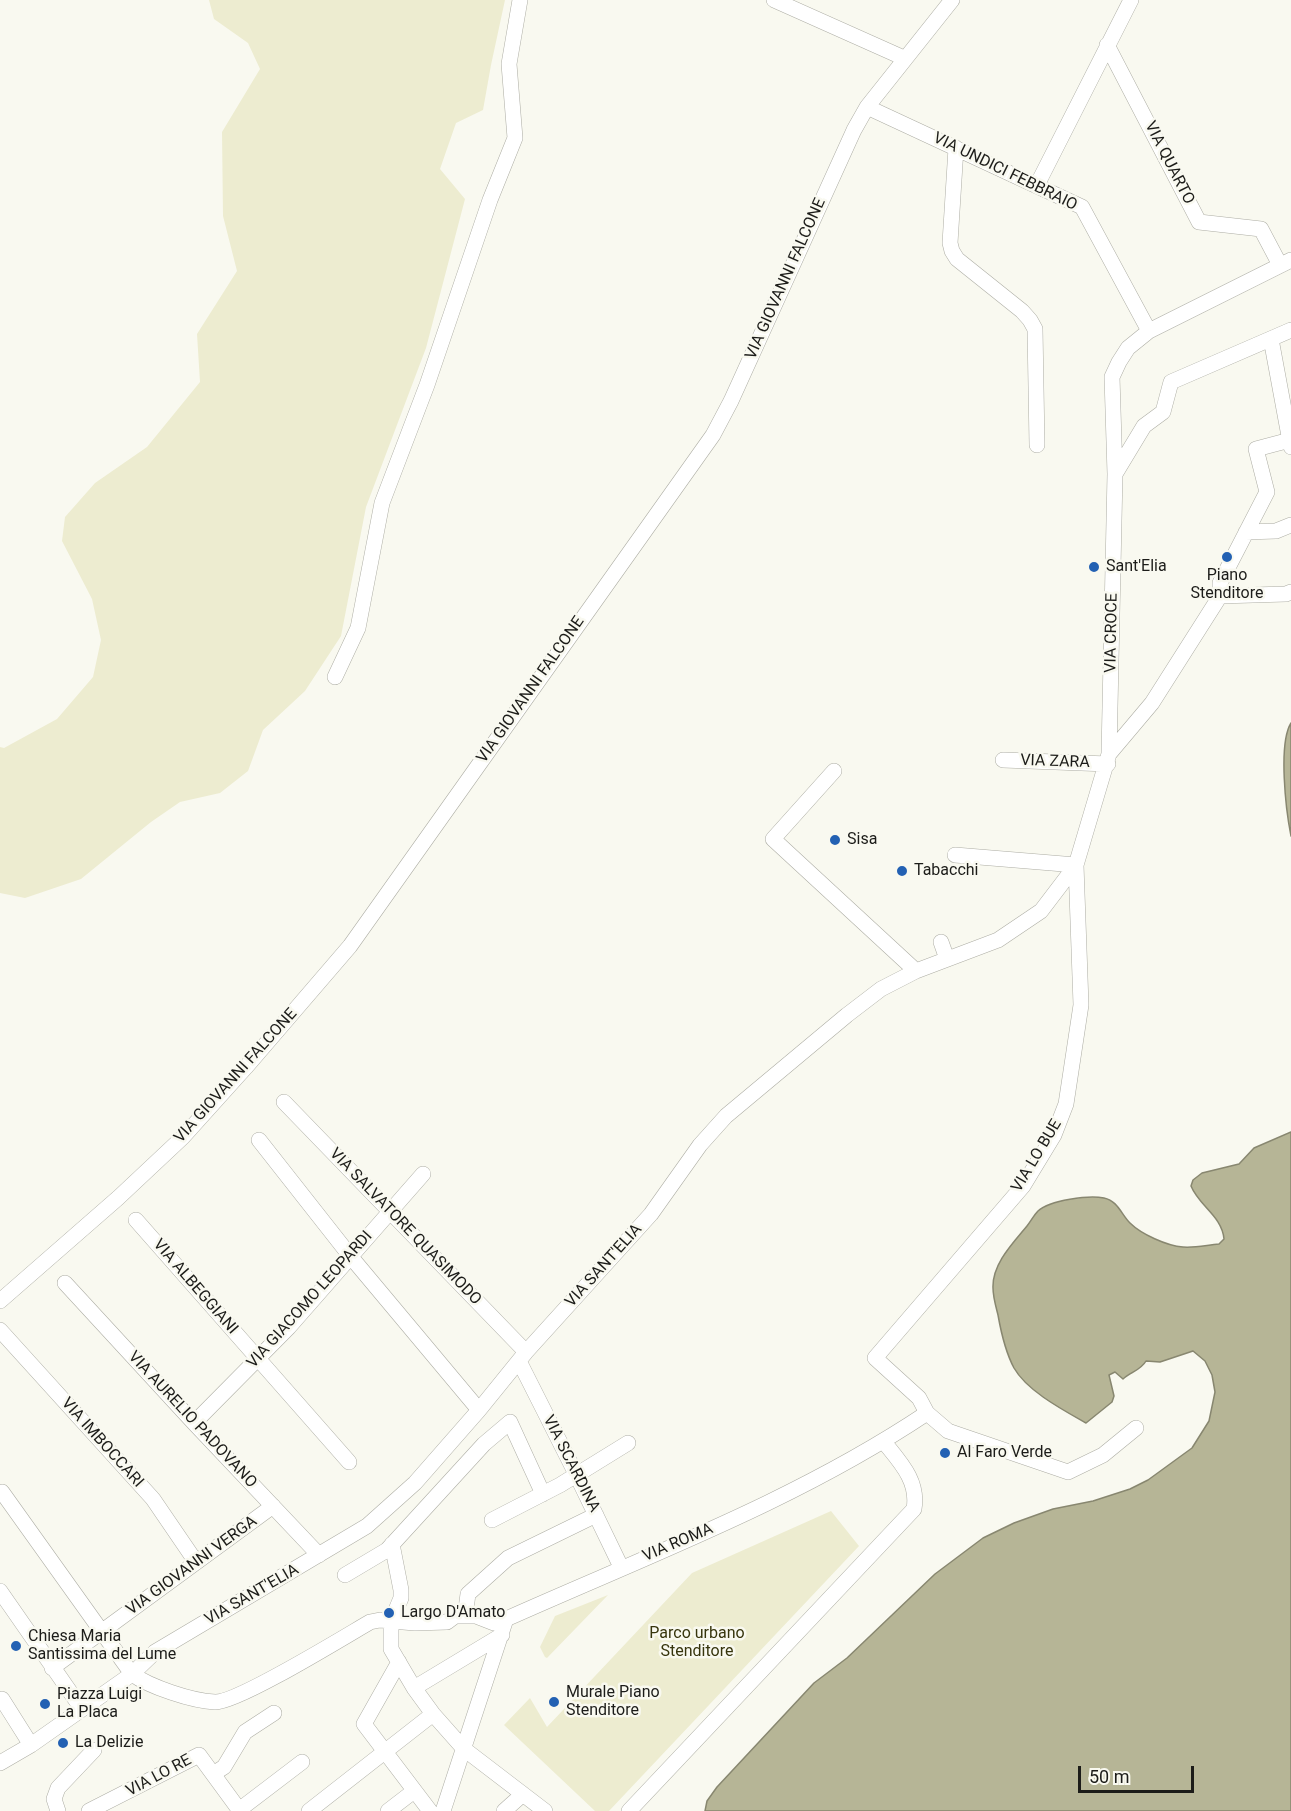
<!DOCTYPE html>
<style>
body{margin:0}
#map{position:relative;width:1291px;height:1811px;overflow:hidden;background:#f9f9f0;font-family:Roboto,sans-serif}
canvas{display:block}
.scale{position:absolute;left:1078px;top:1766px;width:116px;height:27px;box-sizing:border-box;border:3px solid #1c1c19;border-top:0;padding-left:8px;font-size:18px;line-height:21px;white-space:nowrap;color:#1c1c19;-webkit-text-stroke:4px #f9f9f0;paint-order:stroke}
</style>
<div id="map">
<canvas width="1291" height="1811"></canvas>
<div class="scale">50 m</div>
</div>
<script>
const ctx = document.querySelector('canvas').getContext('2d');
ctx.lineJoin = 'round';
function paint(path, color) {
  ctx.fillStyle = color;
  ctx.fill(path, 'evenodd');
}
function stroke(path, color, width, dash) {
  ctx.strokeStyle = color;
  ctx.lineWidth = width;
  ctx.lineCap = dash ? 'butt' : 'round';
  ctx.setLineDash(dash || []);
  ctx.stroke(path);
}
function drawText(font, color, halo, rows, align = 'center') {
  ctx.font = font + ' Roboto,sans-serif';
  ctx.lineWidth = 5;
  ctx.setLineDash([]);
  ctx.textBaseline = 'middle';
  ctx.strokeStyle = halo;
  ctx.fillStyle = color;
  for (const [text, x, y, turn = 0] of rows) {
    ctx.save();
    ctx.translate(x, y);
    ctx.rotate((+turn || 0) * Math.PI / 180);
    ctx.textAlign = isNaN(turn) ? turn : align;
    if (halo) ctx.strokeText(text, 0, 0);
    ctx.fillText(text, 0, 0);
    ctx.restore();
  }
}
const green = new Path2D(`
 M 209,0 L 505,0 L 491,65 L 483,110 L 456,123 L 440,169 L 465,199 L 426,348 L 366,507 L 341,636 L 305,691 L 263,730 L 248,771 L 220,793 L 180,802 L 151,822 L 81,879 L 25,898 L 0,893 L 0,747 L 4,748 L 57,719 L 93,677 L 101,640 L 92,599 L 62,541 L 65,517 L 95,483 L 147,447 L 200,382 L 197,334 L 237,271 L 223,216 L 222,132 L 260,69 L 248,43 L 214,19 Z
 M 831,1511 L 859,1546 L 609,1811 L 595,1811 L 504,1725 L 530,1698 L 547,1727 L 692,1573 Z
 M 608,1595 L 547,1658 L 545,1657 L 540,1647 L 555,1616 Z`);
const water = new Path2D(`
 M 1291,723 L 1291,836 C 1286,811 1278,744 1291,723 Z
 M 1291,1132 L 1291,1811 L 705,1811 L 707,1801 L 717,1787 L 814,1683 L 847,1658 L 935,1574 L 983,1538 L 1014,1523 L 1053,1509 L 1093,1501 L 1130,1489 L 1148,1480 L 1192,1448 L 1209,1421 L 1215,1392 L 1212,1375 L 1205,1361 L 1193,1351 L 1160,1362 L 1146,1361 C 1141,1370 1131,1372 1123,1379 L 1115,1372 L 1109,1375 L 1114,1396 L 1112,1402 L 1086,1423 C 1063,1410 1027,1391 1014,1368 C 1006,1353 1001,1332 998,1315 C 996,1307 993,1297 993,1288 C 992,1264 1013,1243 1027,1226 C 1031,1221 1034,1215 1038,1211 C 1050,1200 1089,1195 1104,1198 C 1118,1201 1121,1214 1130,1223 C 1141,1234 1167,1246 1183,1247 C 1195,1248 1207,1245 1219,1244 L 1224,1239 C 1222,1216 1199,1206 1191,1186 L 1193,1180 L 1202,1173 L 1239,1164 L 1254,1148 Z`);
const minor = new Path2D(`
 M 774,0 L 904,58
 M 1107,45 L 1199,222 L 1261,229 L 1280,265
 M 867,107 L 1082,207 L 1149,331
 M 956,148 L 950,243 L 952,251 L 957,259 L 1022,311 L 1030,320 L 1035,329 L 1037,445
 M 1037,185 L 1131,0
 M 1271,339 L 1291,447
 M 1115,474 L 1144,426 L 1163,412 L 1171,382 L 1291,330
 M 1246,532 L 1276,531 L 1291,525
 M 1220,596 L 1220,583 L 1267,492 L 1256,449 L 1290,440
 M 335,677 L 358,628 L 382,503 L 427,385 L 490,200 L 515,138 L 509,64 L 520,0
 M 1109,754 L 1152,703 L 1220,596 L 1286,594 L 1291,592
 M 1003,760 L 1108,764
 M 834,771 L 773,839 L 916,971
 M 955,855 L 1076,865
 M 941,942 L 947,959
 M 284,1102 L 526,1352
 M 259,1140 L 351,1257 L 479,1410
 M 136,1220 L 349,1462
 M 65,1283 L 194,1423 L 319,1555
 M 0,1301 L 118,1198 L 183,1137 L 246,1067 L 350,946 L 713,435 L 731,401 L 854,130 L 867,107 L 952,0
 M 0,1330 L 153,1499 L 196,1562
 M 519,1361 L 576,1474 L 621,1567
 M 194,1423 L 289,1327 L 423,1174
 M 1136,1428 L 1103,1455 L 1068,1472 L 948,1431 L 927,1413 L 919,1398 L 875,1358 L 1023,1186 L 1054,1135 L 1066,1104 L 1081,1005 L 1076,865 L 1109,754 L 1115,474 L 1112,377 L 1119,362 L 1128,348 L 1149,331 L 1291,260
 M 2,1492 L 132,1674 C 150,1687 192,1701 215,1702 C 237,1703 344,1637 370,1622 L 380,1620 L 415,1623 L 447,1622 L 455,1616 L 476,1616 L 494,1623 L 506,1619 C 649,1555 797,1500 927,1413
 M 492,1520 L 560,1485 L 628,1443
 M 392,1544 L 401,1590 L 401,1598 L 391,1622 L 391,1649 L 414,1688 L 433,1714 L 464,1749 L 545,1811
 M 345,1575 L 387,1550 L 484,1444 L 510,1422 L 543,1494
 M 0,1591 L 82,1709
 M 455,1616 L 466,1609 L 468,1594 L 508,1558 L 596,1515
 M 399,1662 L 364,1724 L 430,1811
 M 52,1668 L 273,1506
 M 414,1688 L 502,1635
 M 2,1699 L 31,1745
 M 0,1763 L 31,1745 L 132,1674 L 155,1652 L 367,1526 L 415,1483 L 479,1410 L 526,1352 L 651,1214 L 700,1145 L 726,1116 L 847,1015 L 881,989 L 916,971 L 998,940 L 1041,911 L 1076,865
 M 213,1774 L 224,1767 L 245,1732 L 274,1713
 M 239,1810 L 302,1762
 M 58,1811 L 54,1799 L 58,1788 L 94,1750
 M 89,1811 L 199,1755 L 240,1811
 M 309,1811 L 433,1714
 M 388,1811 L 414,1791
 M 443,1811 L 506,1619
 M 504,1811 L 523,1794
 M 629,1811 L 914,1509 C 919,1481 900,1462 884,1442`);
const markers = [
 [1227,557,6,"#2361b3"],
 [1094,567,6,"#2361b3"],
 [835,840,6,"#2361b3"],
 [902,871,6,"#2361b3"],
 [945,1453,6,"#2361b3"],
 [389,1613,6,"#2361b3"],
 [16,1646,6,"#2361b3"],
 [554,1702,6,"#2361b3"],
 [45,1704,6,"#2361b3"],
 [63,1743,6,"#2361b3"]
];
const streetNames = [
 ["VIA QUARTO",1169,163,63],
 ["VIA UNDICI FEBBRAIO",1005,172,26],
 ["VIA GIOVANNI FALCONE",786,279,-66],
 ["VIA CROCE",1112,633,-89],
 ["VIA GIOVANNI FALCONE",531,690,-55],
 ["VIA ZARA",1055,762,2],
 ["VIA GIOVANNI FALCONE",236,1076,-48],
 ["VIA LO BUE",1037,1156,-59],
 ["VIA SALVATORE QUASIMODO",405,1227,46],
 ["VIA SANT'ELIA",604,1266,-48],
 ["VIA ALBEGGIANI",195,1287,49],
 ["VIA GIACOMO LEOPARDI",310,1300,-48],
 ["VIA AURELIO PADOVANO",192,1420,47],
 ["VIA IMBOCCARI",102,1443,48],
 ["VIA SCARDINA",571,1464,63],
 ["VIA ROMA",678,1543,-23],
 ["VIA GIOVANNI VERGA",192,1566,-36],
 ["VIA SANT'ELIA",252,1595,-30],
 ["VIA LO RE",159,1776,-28]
];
const poiNames = [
 ["Sant'Elia",1106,567],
 ["Piano",1227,576,"center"],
 ["Stenditore",1227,594,"center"],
 ["Sisa",847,840],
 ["Tabacchi",914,871],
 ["Al Faro Verde",957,1453],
 ["Largo D'Amato",401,1613],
 ["Chiesa Maria",28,1637],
 ["Santissima del Lume",28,1655],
 ["Murale Piano",566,1693],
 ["Stenditore",566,1711],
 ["Piazza Luigi",57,1695],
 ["La Placa",57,1713],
 ["La Delizie",75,1743]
];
const parkNames = [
 ["Parco urbano",697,1634],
 ["Stenditore",697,1652]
];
paint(green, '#edecd0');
paint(water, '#b6b596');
stroke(water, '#888770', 1.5);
stroke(minor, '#adada4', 16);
stroke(minor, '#fff', 15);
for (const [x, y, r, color] of markers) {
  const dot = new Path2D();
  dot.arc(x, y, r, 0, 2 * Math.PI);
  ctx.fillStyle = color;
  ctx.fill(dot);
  stroke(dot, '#f9f9f0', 2);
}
drawText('16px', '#1c1c19', '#f9f9f0', streetNames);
drawText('16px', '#1c1c19', '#f9f9f0', poiNames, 'left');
drawText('16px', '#37350d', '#f9f9f0', parkNames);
</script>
